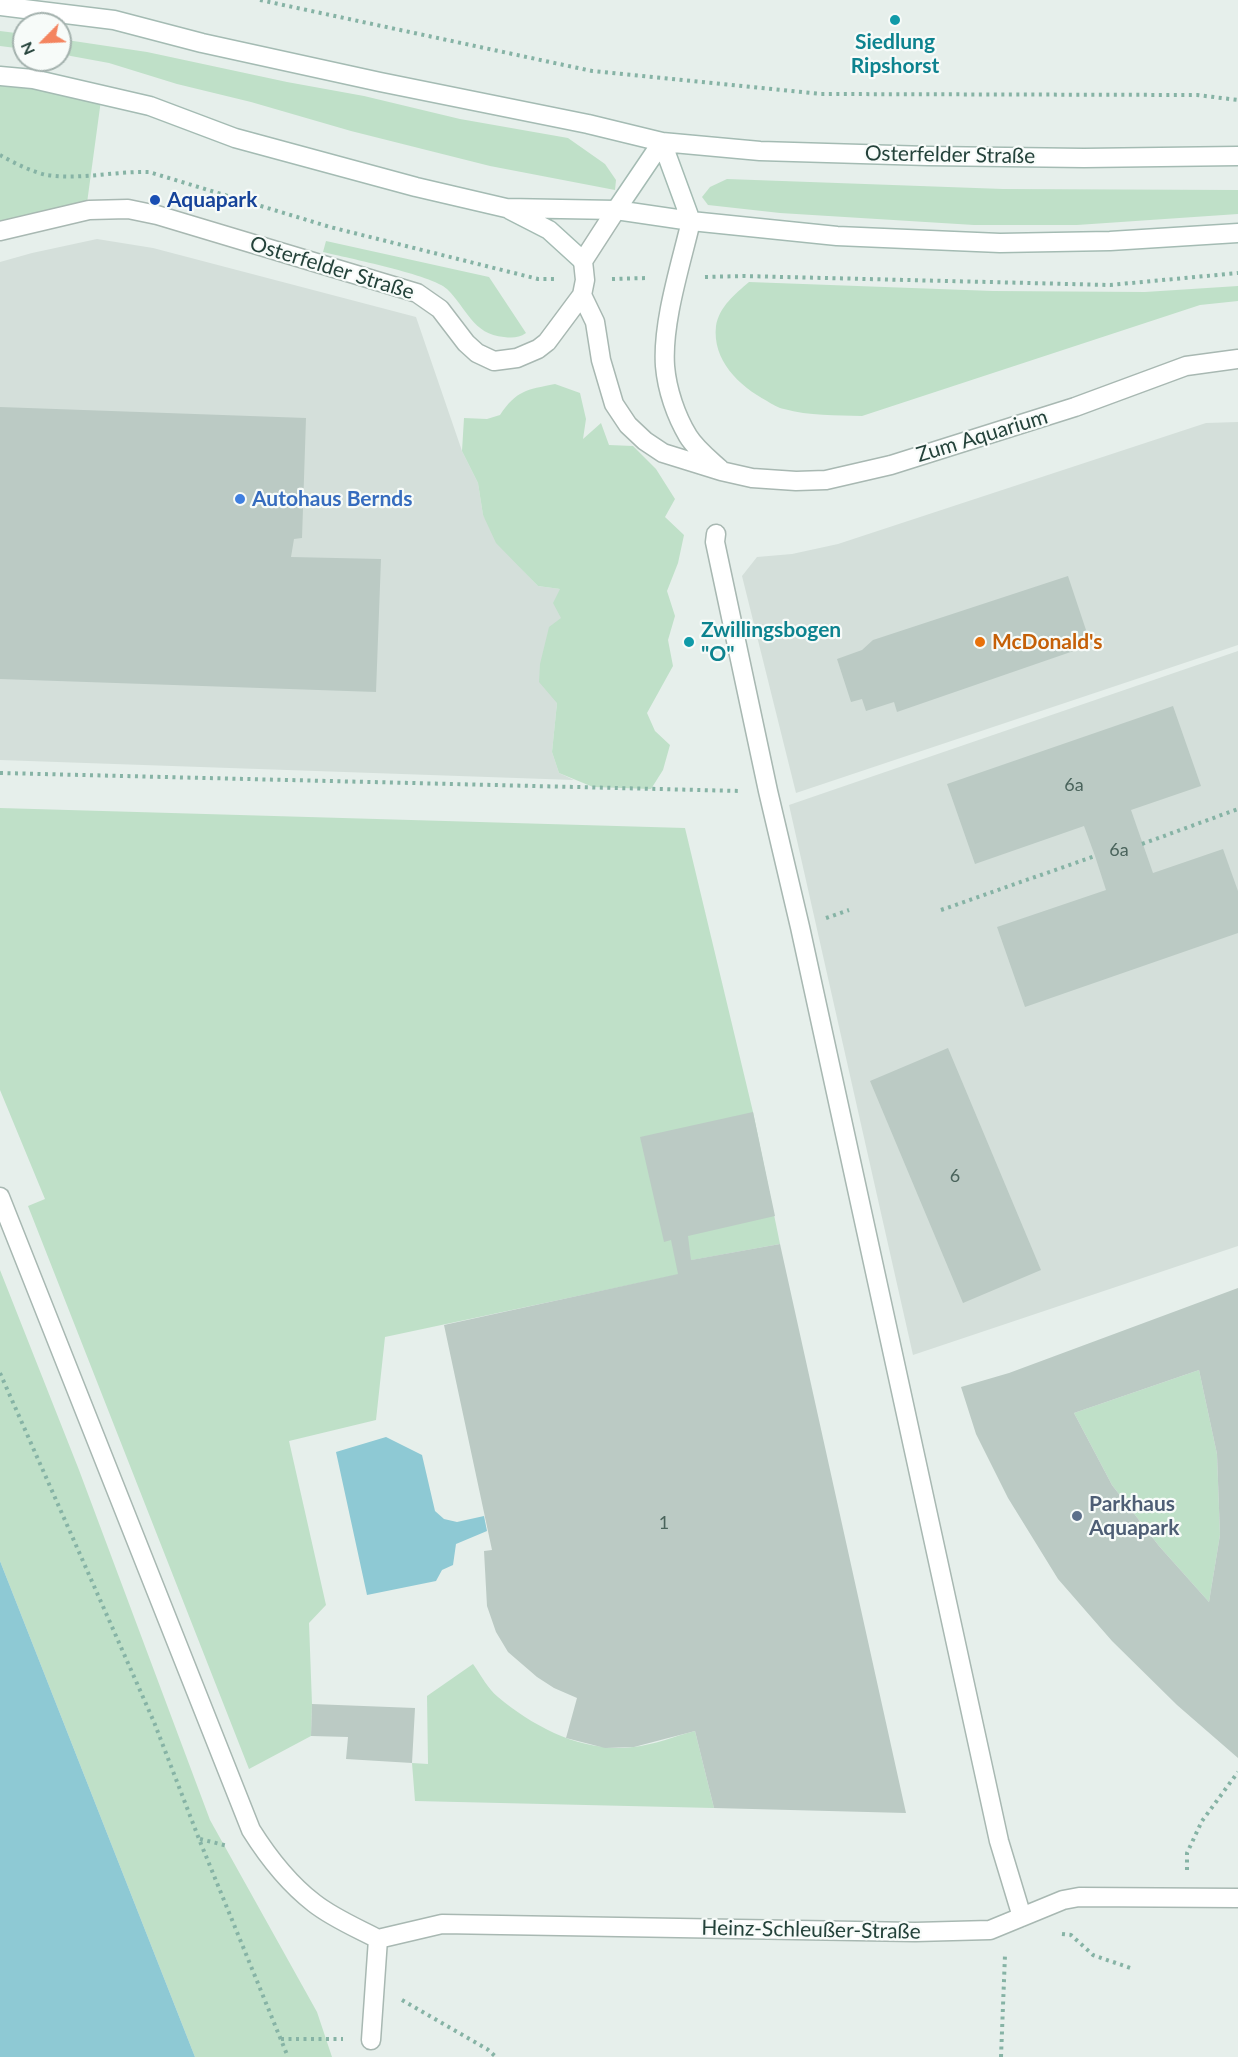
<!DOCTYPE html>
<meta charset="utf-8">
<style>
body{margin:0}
#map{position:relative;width:1238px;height:2057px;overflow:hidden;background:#e6efeb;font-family:Lato,sans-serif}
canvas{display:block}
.north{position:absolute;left:12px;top:12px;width:60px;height:60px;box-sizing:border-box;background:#f7fbf9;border:2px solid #a3b1ad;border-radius:50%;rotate:246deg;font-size:16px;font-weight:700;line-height:24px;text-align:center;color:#24423a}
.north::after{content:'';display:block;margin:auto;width:21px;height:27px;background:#f4845f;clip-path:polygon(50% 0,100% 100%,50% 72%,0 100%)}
</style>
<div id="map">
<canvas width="1238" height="2057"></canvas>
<div class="north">N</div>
</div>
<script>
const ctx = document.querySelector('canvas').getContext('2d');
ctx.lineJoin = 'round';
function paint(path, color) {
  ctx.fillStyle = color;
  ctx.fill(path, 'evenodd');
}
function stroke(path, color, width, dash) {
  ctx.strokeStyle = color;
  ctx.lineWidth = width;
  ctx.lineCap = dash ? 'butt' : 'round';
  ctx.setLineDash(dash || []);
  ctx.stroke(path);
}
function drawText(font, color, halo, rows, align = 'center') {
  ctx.font = font + ' Lato,sans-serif';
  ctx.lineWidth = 4.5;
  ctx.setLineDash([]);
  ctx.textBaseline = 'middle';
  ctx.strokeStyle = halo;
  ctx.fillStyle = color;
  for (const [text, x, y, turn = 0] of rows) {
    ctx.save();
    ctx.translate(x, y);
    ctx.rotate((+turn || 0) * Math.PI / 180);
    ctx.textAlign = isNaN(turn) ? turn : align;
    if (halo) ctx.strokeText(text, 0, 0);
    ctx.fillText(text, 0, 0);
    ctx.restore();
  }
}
const built = new Path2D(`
 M 97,239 L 153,248 L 416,317 L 462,451 L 478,483 L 483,515 L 523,570 L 538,586 L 560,589 L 561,618 L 557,703 L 552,752 L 559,773 L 574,780 L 0,760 L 0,262 L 32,253 Z
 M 1238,422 L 1238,645 L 796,793 L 742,576 L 757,557 L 792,554 L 838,544 L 1206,423 Z
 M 1238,651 L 1238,1246 L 913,1355 L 789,805 Z`);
const green = new Path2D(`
 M 0,31 L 24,34 L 24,49 L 0,46 Z
 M 60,39 L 147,52 L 287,82 L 364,96 L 460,119 L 568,138 L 605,164 L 616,180 L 615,190 L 490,166 L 351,131 L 251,102 L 177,84 L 109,63 L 60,54 Z
 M 0,80 L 101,100 L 87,203 L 0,226 Z
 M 727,179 L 1003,189 L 1238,190 L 1238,214 L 1077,225 L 974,225 L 780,213 L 708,205 L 702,197 L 710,187 Z
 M 326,241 L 489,277 L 526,333 C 519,338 512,338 504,337 C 473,335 466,307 447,289 C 433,275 347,258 323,252 Z
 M 749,282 L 993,291 L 1145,292 L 1238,286 L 1238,301 L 1200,305 L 862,416 C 836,415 809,416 784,409 C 778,408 772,404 767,401 C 739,386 712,360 716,326 C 719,307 735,294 749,282 Z
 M 555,384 L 580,393 L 586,419 L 583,439 L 601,423 L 609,445 L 633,446 L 656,469 L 675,499 L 665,517 L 684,535 L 678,563 L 667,591 L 675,616 L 668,640 L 673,666 L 647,713 L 655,731 L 670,745 L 663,770 L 651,789 L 593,787 L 559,773 L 552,752 L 557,703 L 539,682 L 540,664 L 549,627 L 561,618 L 553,603 L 560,589 L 538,586 L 496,543 L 483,515 L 478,483 L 462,451 L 464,418 L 487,419 L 500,415 C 517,390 526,390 555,384 Z
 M 0,808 L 685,828 L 753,1112 L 780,1244 L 692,1260 L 695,1271 L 385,1337 L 376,1420 L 289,1441 L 326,1605 L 309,1623 L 312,1704 L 311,1736 L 249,1769 L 28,1206 L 45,1199 L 0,1090 Z
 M 0,1270 L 79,1470 L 210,1820 L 317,2012 L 332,2057 L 195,2057 L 0,1561 Z
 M 1199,1370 L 1217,1454 L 1220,1535 L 1209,1602 L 1159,1546 L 1112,1485 L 1074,1413 Z
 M 473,1664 C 481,1675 488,1689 498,1697 C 535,1728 584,1753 633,1747 C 654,1745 675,1736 695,1731 L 714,1808 L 415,1801 L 412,1763 L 428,1764 L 427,1696 Z`);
const water = new Path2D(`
 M 386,1437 L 422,1455 L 435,1511 L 444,1519 L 457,1522 L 484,1516 L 487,1531 L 456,1544 L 453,1565 L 442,1570 L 436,1581 L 367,1595 L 336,1452 Z
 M 0,1561 L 195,2057 L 0,2057 Z`);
const building = new Path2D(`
 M 0,407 L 306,418 L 302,538 L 294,539 L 291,557 L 381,559 L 376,692 L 0,679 Z
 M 1068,576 L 1091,645 L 897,712 L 894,702 L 866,711 L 862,699 L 851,702 L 837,659 L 862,650 L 873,640 Z
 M 1173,706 L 1201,786 L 1131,810 L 1153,873 L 1223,849 L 1238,891 L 1238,933 L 1025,1007 L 997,927 L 1106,890 L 1095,856 L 1084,826 L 975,864 L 947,784 Z
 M 948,1048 L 1041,1270 L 963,1303 L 870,1081 Z
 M 753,1112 L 775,1216 L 688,1236 L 691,1260 L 780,1244 L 906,1813 L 714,1808 L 695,1731 L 634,1747 L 605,1748 L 566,1738 L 577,1698 L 554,1688 L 537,1677 L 508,1652 L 496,1632 L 487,1606 L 484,1551 L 492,1550 L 444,1325 L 678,1274 L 671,1240 L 664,1242 L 640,1137 Z
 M 1238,1288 L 1238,1758 L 1177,1705 L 1112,1641 L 1058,1579 L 1008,1498 L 976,1434 L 961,1387 L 1009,1373 ZM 1199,1370 L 1217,1454 L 1220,1535 L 1209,1602 L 1159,1546 L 1112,1485 L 1074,1413 Z
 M 312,1704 L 415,1708 L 412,1763 L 346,1759 L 348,1737 L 311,1736 Z`);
const path = new Path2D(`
 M 260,0 L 592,71 L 821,94 L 1197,95 L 1238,100
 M 0,155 C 14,163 32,172 47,175 C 81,180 116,171 149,172 L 330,227 L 538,279 L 557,279
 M 705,277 L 744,276 L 1110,285 L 1238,273
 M 612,279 L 647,278
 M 0,773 L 740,791
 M 1142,844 L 1238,809
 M 941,910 L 1095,856
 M 826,918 L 849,910
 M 0,1373 L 154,1722 L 199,1839 L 288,2057
 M 200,1839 L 228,1846
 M 1187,1870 L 1187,1853 L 1202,1821 L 1238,1772
 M 1062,1934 L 1071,1935 L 1093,1955 L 1133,1969
 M 402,2000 L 487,2049 L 496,2057
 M 281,2039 L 343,2039
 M 1001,2057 L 1005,1955`);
const street = new Path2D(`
 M 691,221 C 681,264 662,322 665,366 C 667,390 676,416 688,436 C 696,449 709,459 720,469
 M 0,231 L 89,210 L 128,209 L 157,215 L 417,293 L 440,309 L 466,343 L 477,353 L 494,361 L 517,358 L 538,349 L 547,342 L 582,295 L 585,280 L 583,261 L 616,210
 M 582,295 L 595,322 L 601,360 L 614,404 L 628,425 L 645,441 L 663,453 L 721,471 L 752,478 L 796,481 L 826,480 L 891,465 L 1075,407 L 1186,366 L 1238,359
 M 716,534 L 715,542 L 768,791 L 800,927 L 999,1841 L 1022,1917
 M 0,1197 L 251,1830 C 268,1857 288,1883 314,1903 C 333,1918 357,1928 378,1939 L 442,1924 L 915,1932 L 990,1930 L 1063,1900 L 1079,1897 L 1238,1898
 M 371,2040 L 378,1939`);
const secondary = new Path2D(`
 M 0,6 L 114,20 L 202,43 L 380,82 L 588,124 L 662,142 L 760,151 L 928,156 L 1084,158 L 1238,156
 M 0,76 L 33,79 L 150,106 L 235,138 L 416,187 L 506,208 L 616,210 L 691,221 L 837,236 L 1000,243 L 1110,241 L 1238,233
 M 662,142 L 691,221
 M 510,210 L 549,230 L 583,261
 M 616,210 L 662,142`);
const markers = [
 [895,20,6,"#0f9aa8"],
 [155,200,6,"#1a4fb4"],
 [240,499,6,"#3f7fe0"],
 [689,642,6,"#0f9aa8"],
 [980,642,6,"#e8710a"],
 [1077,1516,6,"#5c6f8a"]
];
const numberNames = [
 ["6a",1074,785],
 ["6a",1119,850],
 ["6",955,1176],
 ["1",664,1523]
];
const cultureNames = [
 ["Siedlung",895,42],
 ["Ripshorst",895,66],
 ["Zwillingsbogen",701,630,"left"],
 ["\"O\"",701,654,"left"]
];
const streetNames = [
 ["Osterfelder Straße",950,155,1],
 ["Osterfelder Straße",332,268,17],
 ["Zum Aquarium",982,436,-17],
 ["Heinz-Schleußer-Straße",811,1930,1]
];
const transitNames = [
 ["Aquapark",167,200]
];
const shopNames = [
 ["Autohaus Bernds",252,499]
];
const foodNames = [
 ["McDonald's",992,642]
];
const serviceNames = [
 ["Parkhaus",1089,1504],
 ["Aquapark",1089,1528]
];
paint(built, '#d4dfda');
paint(green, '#bfe0c8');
paint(water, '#8ec9d4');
paint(building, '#bbcac4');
stroke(street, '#a8b8b2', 21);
stroke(secondary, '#a4bbb3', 21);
stroke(path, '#86b3a5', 4, [3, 4.5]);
stroke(street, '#fff', 18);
stroke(secondary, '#fff', 18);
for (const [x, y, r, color] of markers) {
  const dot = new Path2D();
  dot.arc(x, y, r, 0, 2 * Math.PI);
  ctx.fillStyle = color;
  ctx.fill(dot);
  stroke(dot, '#f7fbf9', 2);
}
drawText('18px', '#4a645c', null, numberNames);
drawText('bold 21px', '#0d838f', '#f7fbf9', cultureNames);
drawText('21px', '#24423a', '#f7fbf9', streetNames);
drawText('bold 21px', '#164399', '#f7fbf9', transitNames, 'left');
drawText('bold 21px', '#366cbe', '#f7fbf9', shopNames, 'left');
drawText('bold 21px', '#c56008', '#f7fbf9', foodNames, 'left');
drawText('bold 21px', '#4e5e75', '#f7fbf9', serviceNames, 'left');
</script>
